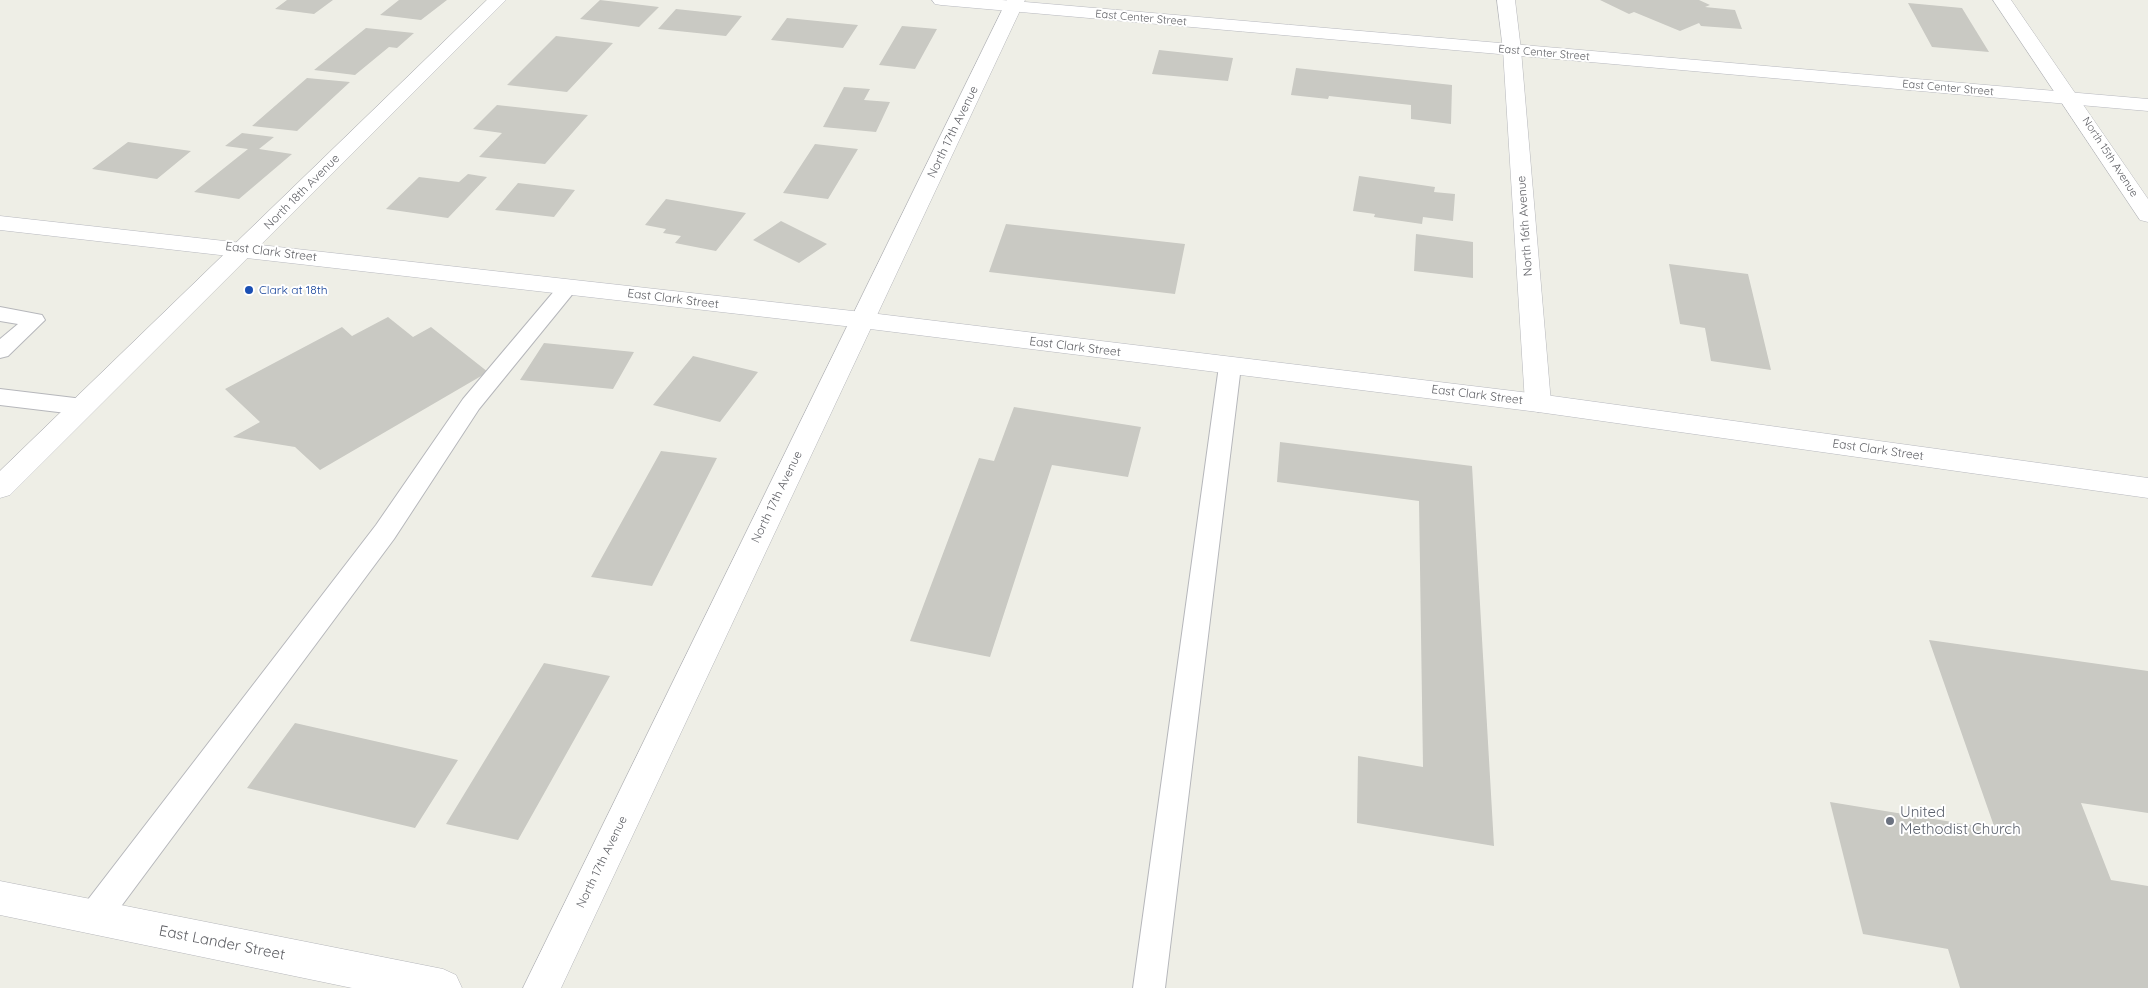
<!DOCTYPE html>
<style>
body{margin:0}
canvas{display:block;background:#eeeee6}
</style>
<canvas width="2148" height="988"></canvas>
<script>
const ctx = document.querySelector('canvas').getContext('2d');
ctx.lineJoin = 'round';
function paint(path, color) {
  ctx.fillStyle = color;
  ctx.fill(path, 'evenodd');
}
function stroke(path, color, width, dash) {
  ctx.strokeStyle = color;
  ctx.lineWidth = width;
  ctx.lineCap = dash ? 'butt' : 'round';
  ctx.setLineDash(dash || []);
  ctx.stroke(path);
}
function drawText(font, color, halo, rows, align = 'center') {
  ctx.font = font + ' Quicksand,sans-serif';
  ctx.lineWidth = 4;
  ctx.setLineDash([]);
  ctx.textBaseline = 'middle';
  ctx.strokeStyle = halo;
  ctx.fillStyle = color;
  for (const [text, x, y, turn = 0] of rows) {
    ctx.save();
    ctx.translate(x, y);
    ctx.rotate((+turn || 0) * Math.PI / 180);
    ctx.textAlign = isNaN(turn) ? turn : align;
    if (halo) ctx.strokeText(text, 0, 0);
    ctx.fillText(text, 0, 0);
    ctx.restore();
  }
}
const building = new Path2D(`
 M 287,0 L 333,0 L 314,14 L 275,9 Z
 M 399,0 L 447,0 L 421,20 L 380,15 Z
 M 600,0 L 659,7 L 639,27 L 580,19 Z
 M 1600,0 L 1699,0 L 1710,5 L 1705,7 L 1735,10 L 1742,29 L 1701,26 L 1699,23 L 1680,31 L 1634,12 L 1629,14 Z
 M 1908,3 L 1962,8 L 1989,52 L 1932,47 Z
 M 676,9 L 742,16 L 726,36 L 658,29 Z
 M 787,18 L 858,25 L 843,48 L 771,40 Z
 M 902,26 L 937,29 L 915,69 L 879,65 Z
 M 366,28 L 414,33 L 397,48 L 389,47 L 355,75 L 314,70 Z
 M 556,36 L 613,43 L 567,92 L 507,85 Z
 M 1159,50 L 1233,58 L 1228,81 L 1152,74 Z
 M 1296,68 L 1452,85 L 1451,124 L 1411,119 L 1411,105 L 1329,96 L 1328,99 L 1291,95 Z
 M 307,78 L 350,82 L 297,131 L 252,126 Z
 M 844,87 L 870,89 L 864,100 L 890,102 L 876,132 L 823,127 Z
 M 497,105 L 588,115 L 545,164 L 479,157 L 502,133 L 473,129 Z
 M 242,133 L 274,137 L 259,149 L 292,154 L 239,199 L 194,192 L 248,149 L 225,146 Z
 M 128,142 L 191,151 L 157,179 L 92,169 Z
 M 815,144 L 858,149 L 828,199 L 783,193 Z
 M 468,174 L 487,177 L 448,218 L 386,209 L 419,177 L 459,182 Z
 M 1359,176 L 1435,187 L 1434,192 L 1455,194 L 1453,221 L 1423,217 L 1422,224 L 1374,217 L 1375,214 L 1353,211 Z
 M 518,183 L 575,190 L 554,217 L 495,210 Z
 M 666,199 L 746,213 L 716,251 L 675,243 L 681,236 L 663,233 L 666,229 L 645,225 Z
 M 781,221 L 827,244 L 799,263 L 753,240 Z
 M 1006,224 L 1185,244 L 1175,294 L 989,272 Z
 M 1416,234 L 1473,242 L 1473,278 L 1414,271 Z
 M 1669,264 L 1748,274 L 1771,370 L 1711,361 L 1705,328 L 1680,324 Z
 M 388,317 L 413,337 L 431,327 L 488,372 L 320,470 L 295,447 L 233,437 L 260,422 L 225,389 L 342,327 L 352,336 Z
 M 544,343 L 634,352 L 613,389 L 520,380 Z
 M 693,356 L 758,372 L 720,422 L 653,405 Z
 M 1014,407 L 1141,427 L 1128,477 L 1052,465 L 990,657 L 910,641 L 979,458 L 994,461 Z
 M 1280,442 L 1472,466 L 1494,846 L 1357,823 L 1358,756 L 1423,767 L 1419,501 L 1277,482 Z
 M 661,451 L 717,458 L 652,586 L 591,577 Z
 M 1929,640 L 2148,671 L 2148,813 L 2081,803 L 2111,880 L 2148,886 L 2148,988 L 1960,988 L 1948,949 L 1863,934 L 1830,802 L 1995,829 Z
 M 544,663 L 610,676 L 518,840 L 446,824 Z
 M 295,723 L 458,760 L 415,828 L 247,788 Z`);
const service = new Path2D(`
 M 568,281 L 575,283 L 578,287 L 575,291 L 479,409 L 394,539 L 105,928 L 94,932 L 83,928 L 78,917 L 83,906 L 376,525 L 463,399 L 561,283 Z
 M 0,307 L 42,315 L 45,320 L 8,356 L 0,358 L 0,339 L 18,324 L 0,321 Z
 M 1230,359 L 1238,361 L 1241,366 L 1165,988 L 1133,988 L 1219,366 L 1222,361 Z
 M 0,389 L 83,399 L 91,402 L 94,407 L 91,412 L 83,415 L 0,405 Z`);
const minor = new Path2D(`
 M 487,0 L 506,0 L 10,495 L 0,498 L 0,471 Z
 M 1007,0 L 1025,0 L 561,988 L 523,988 Z
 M 1497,0 L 1515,0 L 1521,50 L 1551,403 L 1547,409 L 1538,412 L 1529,409 L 1525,403 L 1503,50 Z
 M 0,881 L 443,969 L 456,975 L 462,988 L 352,988 L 0,915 Z`);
const tertiary = new Path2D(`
 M 1993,0 L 2011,0 L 2148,199 L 2148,222 L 2140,220 Z`);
const secondary = new Path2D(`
 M 932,0 L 1002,0 L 2148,99 L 2148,111 L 941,5 L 935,4 Z
 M 0,216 L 862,312 L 1538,394 L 2148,478 L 2148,498 L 1538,412 L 862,328 L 0,230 Z`);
const markers = [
 [249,290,5,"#1a4fb4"],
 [1890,821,5,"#6b7280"]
];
const farStreetnames = [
 ["East Center Street",1141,18,5],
 ["East Center Street",1544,53,5],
 ["East Center Street",1948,88,5],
 ["North 15th Avenue",2110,157,57]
];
const streetNames = [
 ["North 17th Avenue",953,132,-64],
 ["North 18th Avenue",302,192,-45],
 ["North 16th Avenue",1525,226,-94],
 ["East Clark Street",271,252,7],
 ["East Clark Street",673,299,7],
 ["East Clark Street",1075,347,7],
 ["East Clark Street",1477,395,7],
 ["East Clark Street",1878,450,8],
 ["North 17th Avenue",777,497,-64],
 ["North 17th Avenue",602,862,-64]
];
const transitNames = [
 ["Clark at 18th",259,290]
];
const nearWorshipnames = [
 ["United",1900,812],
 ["Methodist Church",1900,829]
];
const nearStreetnames = [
 ["East Lander Street",222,943,11]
];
paint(building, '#c9c9c3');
stroke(service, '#b6b7bb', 2);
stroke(minor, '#b6b7bb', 1);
stroke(tertiary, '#b6b7bb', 1);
stroke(secondary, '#b7b8be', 1);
paint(service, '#fff');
paint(minor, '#fff');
paint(tertiary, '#fff');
paint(secondary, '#fff');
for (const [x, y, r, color] of markers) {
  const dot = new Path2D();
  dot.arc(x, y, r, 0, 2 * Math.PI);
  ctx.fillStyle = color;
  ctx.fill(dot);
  stroke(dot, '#fff', 2);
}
drawText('11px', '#5e5f64', '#fff', farStreetnames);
drawText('12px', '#5e5f64', '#fff', streetNames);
drawText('12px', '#164399', '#fff', transitNames, 'left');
drawText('15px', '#5b616d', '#fff', nearWorshipnames, 'left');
drawText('15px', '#5e5f64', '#fff', nearStreetnames);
</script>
